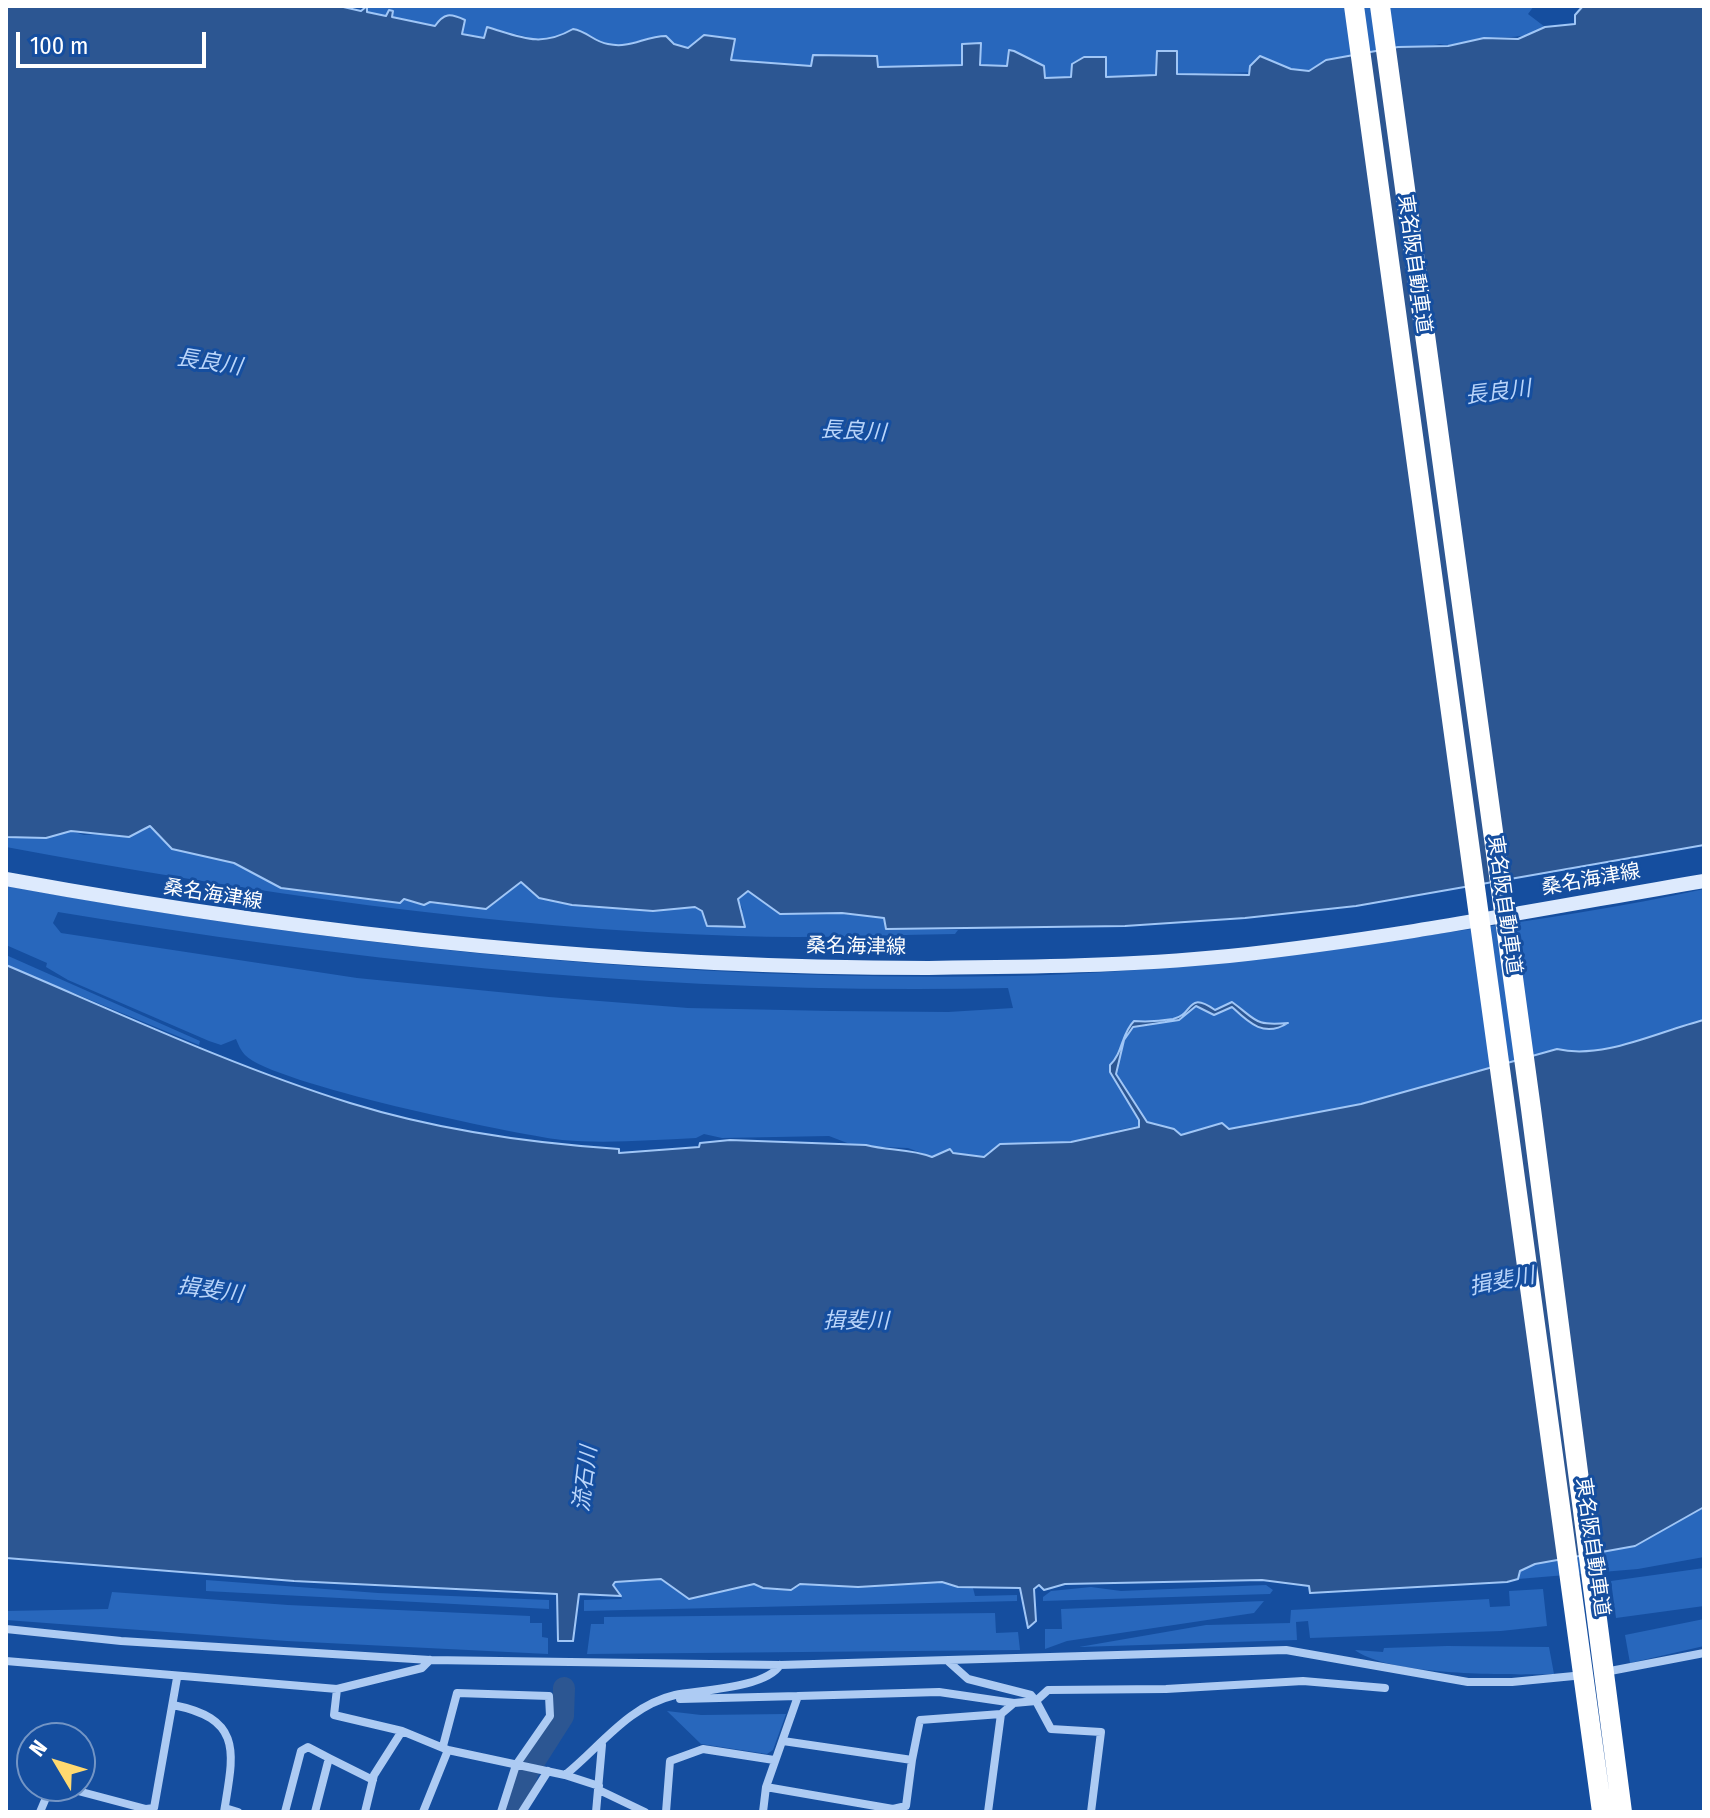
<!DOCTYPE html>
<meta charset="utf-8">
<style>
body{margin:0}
#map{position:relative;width:1710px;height:1818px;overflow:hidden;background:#154e9f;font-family:"Fira Sans Condensed",sans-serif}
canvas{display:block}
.frame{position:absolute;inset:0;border:8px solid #fff;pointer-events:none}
.north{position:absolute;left:16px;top:1722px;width:80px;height:80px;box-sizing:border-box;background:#154e9f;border:2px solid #7395c5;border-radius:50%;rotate:308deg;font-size:22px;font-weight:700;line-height:32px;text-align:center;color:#fff}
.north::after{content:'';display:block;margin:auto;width:28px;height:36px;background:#ffd970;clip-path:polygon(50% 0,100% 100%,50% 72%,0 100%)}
.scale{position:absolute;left:16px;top:32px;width:190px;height:36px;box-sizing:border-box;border:4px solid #fff;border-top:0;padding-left:10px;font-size:24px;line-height:28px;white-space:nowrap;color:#fff;-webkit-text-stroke:6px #154e9f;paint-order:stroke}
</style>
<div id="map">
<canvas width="1710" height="1818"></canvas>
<div class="frame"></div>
<div class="north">N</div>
<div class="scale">100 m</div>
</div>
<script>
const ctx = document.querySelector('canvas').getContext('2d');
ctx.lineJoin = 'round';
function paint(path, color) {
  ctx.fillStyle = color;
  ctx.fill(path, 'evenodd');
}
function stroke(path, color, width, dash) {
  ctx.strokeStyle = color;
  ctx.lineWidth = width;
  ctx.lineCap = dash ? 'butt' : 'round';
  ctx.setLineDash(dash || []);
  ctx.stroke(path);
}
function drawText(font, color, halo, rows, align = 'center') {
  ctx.font = font + ' "Fira Sans Condensed","Noto Sans JP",sans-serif';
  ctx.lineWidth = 6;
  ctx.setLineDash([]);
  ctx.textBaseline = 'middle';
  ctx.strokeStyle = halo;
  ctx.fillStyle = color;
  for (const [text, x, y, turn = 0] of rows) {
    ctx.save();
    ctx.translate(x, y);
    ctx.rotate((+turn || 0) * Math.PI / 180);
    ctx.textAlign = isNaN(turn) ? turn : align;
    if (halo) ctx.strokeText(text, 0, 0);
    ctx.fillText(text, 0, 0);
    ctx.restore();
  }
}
const green = new Path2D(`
 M 367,6 L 1534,6 L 1528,14 L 1545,27 C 1523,40 1508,36 1483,38 C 1468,40 1455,48 1440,44 L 1321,63 L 1309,71 L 1176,74 L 1157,51 L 1156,75 L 1106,77 L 1106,57 L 1077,60 L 1071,77 L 1044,78 L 1044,66 L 1014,51 L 1009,50 L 1007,66 L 980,65 L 981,44 L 962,65 L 878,67 L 877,56 L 813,56 L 812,66 L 730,60 L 734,39 L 704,35 L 688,48 L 674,44 L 666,36 C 637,36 609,60 584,32 L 539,40 L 487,27 L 484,38 L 392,17 L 393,11 L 387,16 L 366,12 Z
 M 149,826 L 156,830 L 159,837 L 197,855 L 234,863 L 257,875 L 401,900 L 486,909 L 522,882 L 539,898 L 572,905 L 653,911 L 684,907 L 743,910 L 738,899 L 748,891 L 781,914 L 842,913 L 884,918 L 887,929 L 958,930 L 955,934 C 883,935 810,939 738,936 C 495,929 244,891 6,847 L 6,837 L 46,838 L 71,831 L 84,835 L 140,832 Z
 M 6,886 C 338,947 677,982 1014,976 C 1163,973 1312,953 1458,931 C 1540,919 1623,907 1704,889 L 1704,1020 C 1658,1031 1604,1060 1557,1049 L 1361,1104 L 1229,1129 L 1222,1123 L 1181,1135 C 1152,1111 1104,1139 1071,1141 C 1044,1143 1017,1147 989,1151 L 984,1157 L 953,1153 L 932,1157 L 908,1148 L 855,1146 L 829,1136 L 722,1138 L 704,1134 L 696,1138 C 651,1140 606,1144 562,1140 C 513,1134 273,1084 245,1055 C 241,1051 238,1044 236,1039 L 221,1045 L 209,1041 L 68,980 L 46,967 L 47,963 L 6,945 ZM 58,912 C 377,965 685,995 1008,988 L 1013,1008 L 948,1012 L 832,1011 L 688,1008 L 549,997 L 357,978 L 61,933 L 53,923 Z
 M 6,955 L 200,1041 L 199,1045 L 6,965 Z
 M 1704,1507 L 1704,1557 L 1638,1569 L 1518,1579 L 1519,1571 L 1534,1564 L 1635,1546 Z
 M 1704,1568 L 1704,1606 L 1616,1618 L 1611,1581 Z
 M 661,1579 L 689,1599 L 754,1584 L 763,1588 L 791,1590 L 800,1584 L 858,1587 L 942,1582 L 973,1588 L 975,1596 L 1017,1595 L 1017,1601 L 584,1611 L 584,1600 L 622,1599 L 613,1585 L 615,1582 Z
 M 206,1580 L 378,1593 L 549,1600 L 549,1609 L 206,1591 Z
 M 1266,1585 L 1273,1590 L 1270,1594 L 1043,1601 L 1043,1597 L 1051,1591 L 1091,1587 L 1121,1591 Z
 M 1543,1589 L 1547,1626 L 1501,1631 L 1310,1638 L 1308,1621 L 1296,1622 L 1297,1640 L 1079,1647 L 1206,1625 L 1290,1623 L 1291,1610 L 1489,1599 L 1490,1607 L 1510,1606 L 1509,1591 Z
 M 112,1592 L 288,1605 L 530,1616 L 530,1623 L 542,1623 L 542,1637 L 548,1638 L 548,1654 L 287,1641 L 6,1620 L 6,1611 L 108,1609 Z
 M 1264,1601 L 1254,1613 L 1067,1641 L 1045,1649 L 1045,1629 L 1062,1629 L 1061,1609 Z
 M 995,1613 L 996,1633 L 1018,1632 L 1020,1650 L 587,1654 L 591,1624 L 604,1624 L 604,1617 Z
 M 1704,1619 L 1704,1646 L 1630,1663 L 1625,1635 Z
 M 1447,1646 L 1549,1647 L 1554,1674 C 1510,1675 1389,1676 1355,1650 L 1383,1652 L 1384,1648 Z
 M 667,1711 L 701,1715 L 786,1714 L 773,1750 L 767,1754 L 701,1744 Z`);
const water = new Path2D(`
 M 6,6 L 339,6 L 361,11 L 367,6 L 367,12 L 386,16 L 389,10 L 393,11 L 392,17 L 435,26 C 444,13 450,13 465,20 L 462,34 L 484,38 L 487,27 C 521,37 540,48 573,29 C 587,31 594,42 608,44 C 631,49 644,36 666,36 L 674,44 L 688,48 L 704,35 L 735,39 L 731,60 L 811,66 L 813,55 L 877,56 L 878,67 L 962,65 L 962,44 L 981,43 L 980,65 L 1007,66 L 1009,50 L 1014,51 L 1044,66 L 1045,78 L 1071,77 L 1072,64 L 1084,57 L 1106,57 L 1106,77 L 1156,75 L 1157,51 L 1177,51 L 1177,74 L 1249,75 L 1250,66 L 1260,56 L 1291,69 L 1309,71 L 1326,60 L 1398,47 L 1448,46 L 1484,38 L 1518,39 L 1545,27 L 1575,24 L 1575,15 L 1583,6 L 1704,6 L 1704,845 L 1356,906 L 1245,918 L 1125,926 L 886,929 L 884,918 L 842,913 L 780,914 L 748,891 L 738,899 L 745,927 L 707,926 L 702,911 L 695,907 L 653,911 L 572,905 L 539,898 L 521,882 L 486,909 L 430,902 L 424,905 L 404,899 L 400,903 L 281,888 L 234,863 L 172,849 L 150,826 L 129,837 L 71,831 L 46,838 L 6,837 Z
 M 6,965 C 119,1013 232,1066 350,1103 C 437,1130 528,1143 619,1149 L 619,1153 L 699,1147 L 700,1143 L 730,1140 L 866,1145 C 889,1151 910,1148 932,1157 L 950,1149 L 953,1153 L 984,1157 L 1000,1144 L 1071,1142 L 1139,1127 L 1139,1120 L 1110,1072 L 1110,1065 C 1123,1053 1121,1034 1134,1021 C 1146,1022 1161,1021 1173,1019 C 1194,1015 1186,990 1215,1010 L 1232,1002 C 1257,1020 1253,1026 1288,1023 C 1264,1038 1249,1023 1232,1007 L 1214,1015 L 1196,1006 L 1179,1020 L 1133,1027 L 1124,1040 L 1116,1074 L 1147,1122 L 1174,1129 L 1181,1135 L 1222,1123 L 1229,1129 L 1361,1104 L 1557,1049 C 1604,1060 1659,1031 1704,1020 L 1704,1507 L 1635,1546 L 1535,1564 L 1520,1571 L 1518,1579 L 1507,1582 L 1310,1593 L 1309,1586 L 1262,1580 L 1065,1584 L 1044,1590 L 1039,1585 L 1034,1589 L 1036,1621 L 1028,1628 L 1020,1588 L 958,1587 L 942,1582 L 858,1587 L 800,1584 L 791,1590 L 763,1588 L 754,1584 L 689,1599 L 661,1579 L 615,1582 L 613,1585 L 621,1596 L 579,1594 L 573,1641 L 558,1641 L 557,1594 L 294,1581 L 6,1558 Z`);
const river = new Path2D(`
 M 516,1812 L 528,1771 L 563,1716 L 564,1688`);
const street = new Path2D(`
 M 6,1629 L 121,1641 L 430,1660 L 780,1665 L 1286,1650 L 1468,1682 L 1512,1682 L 1584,1675
 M 6,1661 L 337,1689 L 334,1715 L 402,1731 L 448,1750
 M 949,1662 L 968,1679 L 1031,1695 L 1036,1701 L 1014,1703
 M 1605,1672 L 1704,1653
 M 337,1689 L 422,1668 L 430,1660
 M 680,1699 L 798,1696 L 766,1787 L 763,1812
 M 173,1705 C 245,1719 233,1755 224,1812
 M 783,1741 L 912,1760 L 920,1720 L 1001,1714 L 1014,1703 L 939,1692 L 798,1696
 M 443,1746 L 457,1693 L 549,1696 L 550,1716 L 516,1765 L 501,1812
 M 329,1758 L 373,1780
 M 565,1775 L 599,1786
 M 59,1786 L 146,1809 L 154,1808 L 177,1678
 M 766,1787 L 893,1809 L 906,1806 L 912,1760
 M 599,1790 L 645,1812
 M 225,1808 L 238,1812
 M 40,1812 L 51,1786
 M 285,1812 L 301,1751 L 308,1747 L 329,1758 L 315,1812
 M 365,1812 L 374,1775 L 402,1731
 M 423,1812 L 448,1750 L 565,1775 C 601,1746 628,1706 675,1695 C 701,1690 766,1688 780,1665
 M 522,1812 L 548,1771
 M 596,1812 L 602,1745
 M 666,1812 L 670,1761 L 703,1749 L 774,1760
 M 988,1812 L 1001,1714
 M 1091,1812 L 1101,1732 L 1051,1729 L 1036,1701 L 1048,1690 L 1166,1689 L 1303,1681 L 1385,1688`);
const secondary = new Path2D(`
 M 6,879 C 311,935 618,968 928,968 C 1028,967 1129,966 1229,956 C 1388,939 1546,908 1704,881`);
const highwayBridge = new Path2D(`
 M 1354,6 L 1602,1812
 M 1380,6 L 1531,1109 L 1622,1812`);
const streetNames = [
 ["東名阪自動車道",1414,264,82],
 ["桑名海津線",1591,880,-10],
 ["桑名海津線",213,895,9],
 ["東名阪自動車道",1504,905,82],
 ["桑名海津線",856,947,1],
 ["東名阪自動車道",1592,1547,82]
];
const waterNames = [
 ["長良川",209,363,9],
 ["長良川",1498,393,-7],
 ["長良川",853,432,3],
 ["揖斐川",1502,1282,-11],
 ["揖斐川",210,1291,8],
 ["揖斐川",856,1322],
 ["流石川",586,1479,-83]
];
paint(green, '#2867bc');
paint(water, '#2c5692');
stroke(water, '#a0c6f6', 2);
stroke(river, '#2c5692', 22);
stroke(street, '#adcbf3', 8);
stroke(secondary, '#ddeafd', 14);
stroke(highwayBridge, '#fff', 20);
drawText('20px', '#fff', '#154e9f', streetNames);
drawText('italic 22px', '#bad5fa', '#154e9f', waterNames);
</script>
